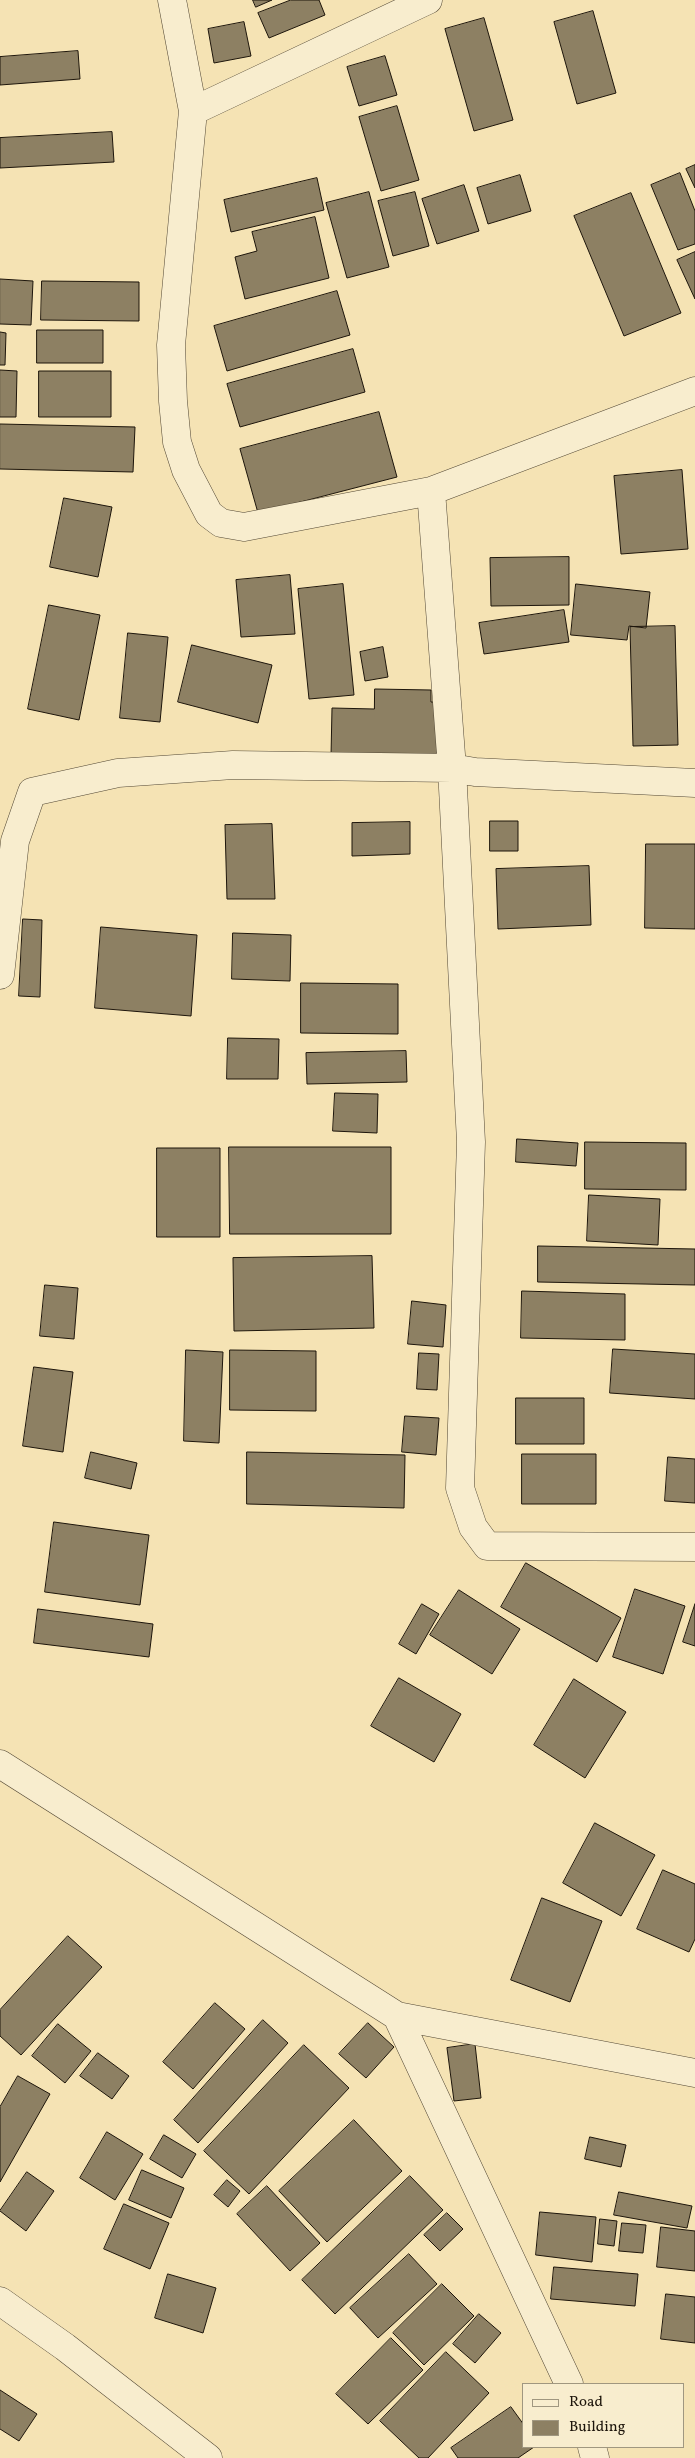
<!DOCTYPE html>
<style>
body{margin:0}
#map{position:relative;width:695px;height:2458px;overflow:hidden;background:#f5e3b4;font-family:Vollkorn,serif}
canvas{display:block}
.legend{position:absolute;left:522px;top:2383px;width:162px;height:65px;box-sizing:border-box;background:#f8edce;border:1px solid #a09780;margin:0;padding:6px 9px;list-style:none;font-size:15px;color:#1d150b}
.legend li{display:flex;align-items:center;gap:10px;height:25px}
.legend b{width:25px;border:1px solid #a09780}
</style>
<div id="map">
<canvas width="695" height="2458"></canvas>
<ul class="legend">
<li><b style="height:6px;background:#f8edce"></b>Road</li>
<li><b style="height:14px;background:#8d8063"></b>Building</li>
</ul>
</div>
<script>
const ctx = document.querySelector('canvas').getContext('2d');
ctx.lineJoin = 'round';
function paint(path, color) {
  ctx.fillStyle = color;
  ctx.fill(path, 'evenodd');
}
function stroke(path, color, width, dash) {
  ctx.strokeStyle = color;
  ctx.lineWidth = width;
  ctx.lineCap = dash ? 'butt' : 'round';
  ctx.setLineDash(dash || []);
  ctx.stroke(path);
}
const building = new Path2D(`
 M 253,0 L 272,0 L 256,7 Z
 M 291,0 L 319,0 L 325,15 L 269,38 L 258,13 Z
 M 593,11 L 616,93 L 577,104 L 554,22 Z
 M 484,18 L 513,120 L 474,131 L 445,29 Z
 M 244,22 L 251,56 L 214,63 L 208,29 Z
 M 78,51 L 80,79 L 0,85 L 0,57 Z
 M 385,56 L 397,95 L 359,106 L 347,67 Z
 M 397,106 L 419,180 L 381,191 L 359,117 Z
 M 112,132 L 114,162 L 0,168 L 0,138 Z
 M 695,165 L 695,188 L 686,169 Z
 M 680,173 L 695,211 L 695,244 L 678,250 L 651,185 Z
 M 520,175 L 531,211 L 488,224 L 477,188 Z
 M 317,178 L 324,210 L 231,232 L 224,200 Z
 M 464,185 L 479,231 L 437,244 L 422,199 Z
 M 369,192 L 389,267 L 347,278 L 326,203 Z
 M 415,192 L 429,246 L 393,256 L 378,201 Z
 M 631,193 L 681,313 L 624,336 L 574,216 Z
 M 315,217 L 329,278 L 245,299 L 235,257 L 257,251 L 252,232 Z
 M 695,252 L 695,299 L 677,260 Z
 M 0,279 L 33,281 L 31,325 L 0,324 Z
 M 42,281 L 139,282 L 139,321 L 41,320 Z
 M 337,291 L 350,335 L 227,371 L 214,326 Z
 M 37,330 L 103,330 L 103,363 L 37,363 Z
 M 0,332 L 6,333 L 5,365 L 0,365 Z
 M 353,349 L 365,392 L 240,427 L 227,384 Z
 M 0,370 L 17,371 L 16,417 L 0,417 Z
 M 39,371 L 111,371 L 111,417 L 39,417 Z
 M 379,412 L 397,477 L 258,513 L 240,449 Z
 M 0,424 L 135,427 L 133,472 L 0,469 Z
 M 682,470 L 688,549 L 621,554 L 614,476 Z
 M 64,498 L 112,507 L 98,577 L 50,567 Z
 M 569,557 L 569,605 L 491,606 L 490,558 Z
 M 290,575 L 295,634 L 241,637 L 236,580 Z
 M 343,584 L 354,695 L 309,699 L 298,589 Z
 M 576,584 L 650,592 L 646,628 L 629,626 L 627,640 L 571,635 Z
 M 49,605 L 100,615 L 79,720 L 28,709 Z
 M 564,610 L 569,642 L 484,654 L 479,623 Z
 M 675,626 L 678,745 L 633,746 L 630,627 Z
 M 128,633 L 168,637 L 160,722 L 120,718 Z
 M 192,645 L 272,665 L 258,723 L 178,702 Z
 M 383,647 L 388,677 L 365,681 L 360,652 Z
 M 375,689 L 431,690 L 431,702 L 438,702 L 437,757 L 331,756 L 332,708 L 374,709 Z
 M 490,821 L 518,821 L 518,851 L 490,851 Z
 M 410,822 L 410,854 L 352,856 L 352,823 Z
 M 272,824 L 275,899 L 227,899 L 225,825 Z
 M 646,844 L 695,844 L 695,929 L 645,928 Z
 M 589,866 L 591,925 L 498,929 L 496,869 Z
 M 23,919 L 42,920 L 40,997 L 19,996 Z
 M 101,927 L 197,935 L 191,1016 L 95,1008 Z
 M 233,933 L 291,935 L 290,981 L 232,979 Z
 M 301,983 L 398,984 L 398,1034 L 301,1033 Z
 M 228,1038 L 279,1039 L 278,1079 L 227,1079 Z
 M 406,1051 L 407,1082 L 307,1084 L 306,1053 Z
 M 335,1093 L 378,1094 L 377,1133 L 333,1131 Z
 M 517,1139 L 578,1143 L 576,1166 L 516,1162 Z
 M 585,1142 L 686,1143 L 686,1190 L 585,1189 Z
 M 229,1147 L 391,1147 L 391,1234 L 230,1234 Z
 M 157,1148 L 220,1148 L 220,1237 L 157,1237 Z
 M 589,1195 L 660,1199 L 658,1245 L 587,1241 Z
 M 538,1246 L 695,1249 L 695,1285 L 538,1282 Z
 M 372,1256 L 374,1328 L 234,1331 L 233,1258 Z
 M 45,1285 L 78,1288 L 74,1339 L 40,1336 Z
 M 522,1291 L 625,1294 L 625,1340 L 521,1338 Z
 M 412,1301 L 446,1305 L 443,1347 L 408,1344 Z
 M 613,1349 L 695,1354 L 695,1399 L 610,1393 Z
 M 186,1350 L 223,1352 L 219,1443 L 184,1441 Z
 M 230,1350 L 316,1351 L 316,1411 L 230,1410 Z
 M 419,1353 L 439,1354 L 437,1390 L 417,1389 Z
 M 34,1367 L 73,1372 L 63,1452 L 23,1446 Z
 M 516,1398 L 584,1398 L 584,1444 L 516,1444 Z
 M 405,1416 L 439,1418 L 436,1455 L 402,1452 Z
 M 91,1452 L 137,1463 L 131,1489 L 85,1478 Z
 M 247,1452 L 405,1455 L 404,1508 L 247,1504 Z
 M 522,1454 L 596,1454 L 596,1504 L 522,1504 Z
 M 668,1457 L 695,1459 L 695,1503 L 665,1501 Z
 M 54,1522 L 149,1535 L 140,1605 L 45,1592 Z
 M 526,1563 L 621,1618 L 597,1662 L 501,1607 Z
 M 635,1589 L 685,1606 L 663,1674 L 613,1657 Z
 M 459,1590 L 520,1629 L 492,1674 L 430,1635 Z
 M 422,1604 L 439,1614 L 416,1654 L 399,1644 Z
 M 695,1604 L 695,1646 L 683,1642 Z
 M 38,1609 L 153,1624 L 149,1657 L 34,1643 Z
 M 399,1678 L 461,1714 L 434,1762 L 371,1726 Z
 M 574,1679 L 626,1712 L 585,1778 L 534,1745 Z
 M 595,1823 L 655,1855 L 621,1916 L 563,1883 Z
 M 663,1870 L 695,1884 L 695,1939 L 689,1952 L 637,1929 Z
 M 542,1898 L 602,1921 L 570,2002 L 511,1980 Z
 M 68,1936 L 102,1967 L 21,2055 L 0,2036 L 0,2010 Z
 M 215,2003 L 245,2029 L 193,2089 L 163,2062 Z
 M 263,2020 L 288,2043 L 198,2143 L 174,2120 Z
 M 368,2023 L 394,2047 L 366,2078 L 339,2054 Z
 M 58,2024 L 91,2051 L 65,2083 L 32,2056 Z
 M 475,2044 L 481,2098 L 454,2101 L 447,2048 Z
 M 304,2045 L 349,2088 L 249,2194 L 204,2151 Z
 M 98,2053 L 129,2076 L 112,2099 L 80,2076 Z
 M 18,2076 L 50,2094 L 0,2182 L 0,2107 Z
 M 354,2120 L 402,2171 L 327,2242 L 279,2191 Z
 M 107,2132 L 143,2154 L 115,2200 L 80,2178 Z
 M 164,2135 L 196,2154 L 182,2178 L 150,2159 Z
 M 590,2137 L 626,2145 L 621,2167 L 585,2159 Z
 M 142,2170 L 184,2188 L 171,2218 L 129,2200 Z
 M 27,2172 L 54,2191 L 26,2231 L 0,2211 Z
 M 410,2176 L 443,2210 L 335,2314 L 302,2280 Z
 M 227,2180 L 240,2191 L 228,2207 L 214,2195 Z
 M 267,2186 L 320,2243 L 290,2271 L 237,2214 Z
 M 619,2192 L 692,2206 L 687,2228 L 614,2215 Z
 M 124,2204 L 169,2223 L 150,2269 L 104,2249 Z
 M 540,2212 L 596,2217 L 592,2262 L 536,2255 Z
 M 447,2213 L 463,2229 L 440,2251 L 424,2235 Z
 M 600,2219 L 617,2221 L 614,2246 L 598,2244 Z
 M 622,2223 L 646,2225 L 643,2253 L 619,2251 Z
 M 661,2227 L 695,2231 L 695,2271 L 657,2267 Z
 M 409,2254 L 437,2284 L 378,2338 L 350,2308 Z
 M 554,2267 L 638,2274 L 635,2306 L 551,2299 Z
 M 168,2274 L 216,2288 L 203,2333 L 155,2318 Z
 M 442,2284 L 474,2316 L 424,2365 L 393,2333 Z
 M 666,2294 L 695,2297 L 695,2343 L 661,2339 Z
 M 479,2314 L 501,2333 L 475,2363 L 453,2344 Z
 M 391,2338 L 423,2370 L 368,2424 L 336,2394 Z
 M 446,2352 L 489,2393 L 428,2458 L 419,2458 L 380,2421 Z
 M 0,2390 L 37,2414 L 19,2441 L 0,2429 Z
 M 511,2407 L 524,2425 L 524,2447 L 534,2447 L 518,2458 L 458,2458 L 451,2448 Z`);
const minor = new Path2D(`
 M 172,0 L 193,111 L 171,345 L 173,401 L 177,442 L 186,470 L 209,514 L 221,523 L 244,527 L 431,491 L 695,391
 M 193,111 L 428,0
 M 431,491 L 452,768 L 471,1142 L 460,1488 L 473,1527 L 487,1546 L 695,1547
 M 0,975 L 15,841 L 32,792 L 118,773 L 233,765 L 452,768 L 475,772 L 695,783
 M 0,1764 L 397,2016 L 695,2073
 M 397,2016 L 569,2384
 M 592,2447 L 595,2458`);
const tertiary = new Path2D(`
 M 0,2301 L 65,2347 L 208,2458`);
paint(building, '#8d8063');
stroke(building, '#1d150b', 1);
stroke(minor, '#534835', 29);
stroke(tertiary, '#534835', 29);
stroke(minor, '#f8edce', 28);
stroke(tertiary, '#f8edce', 28);
</script>
